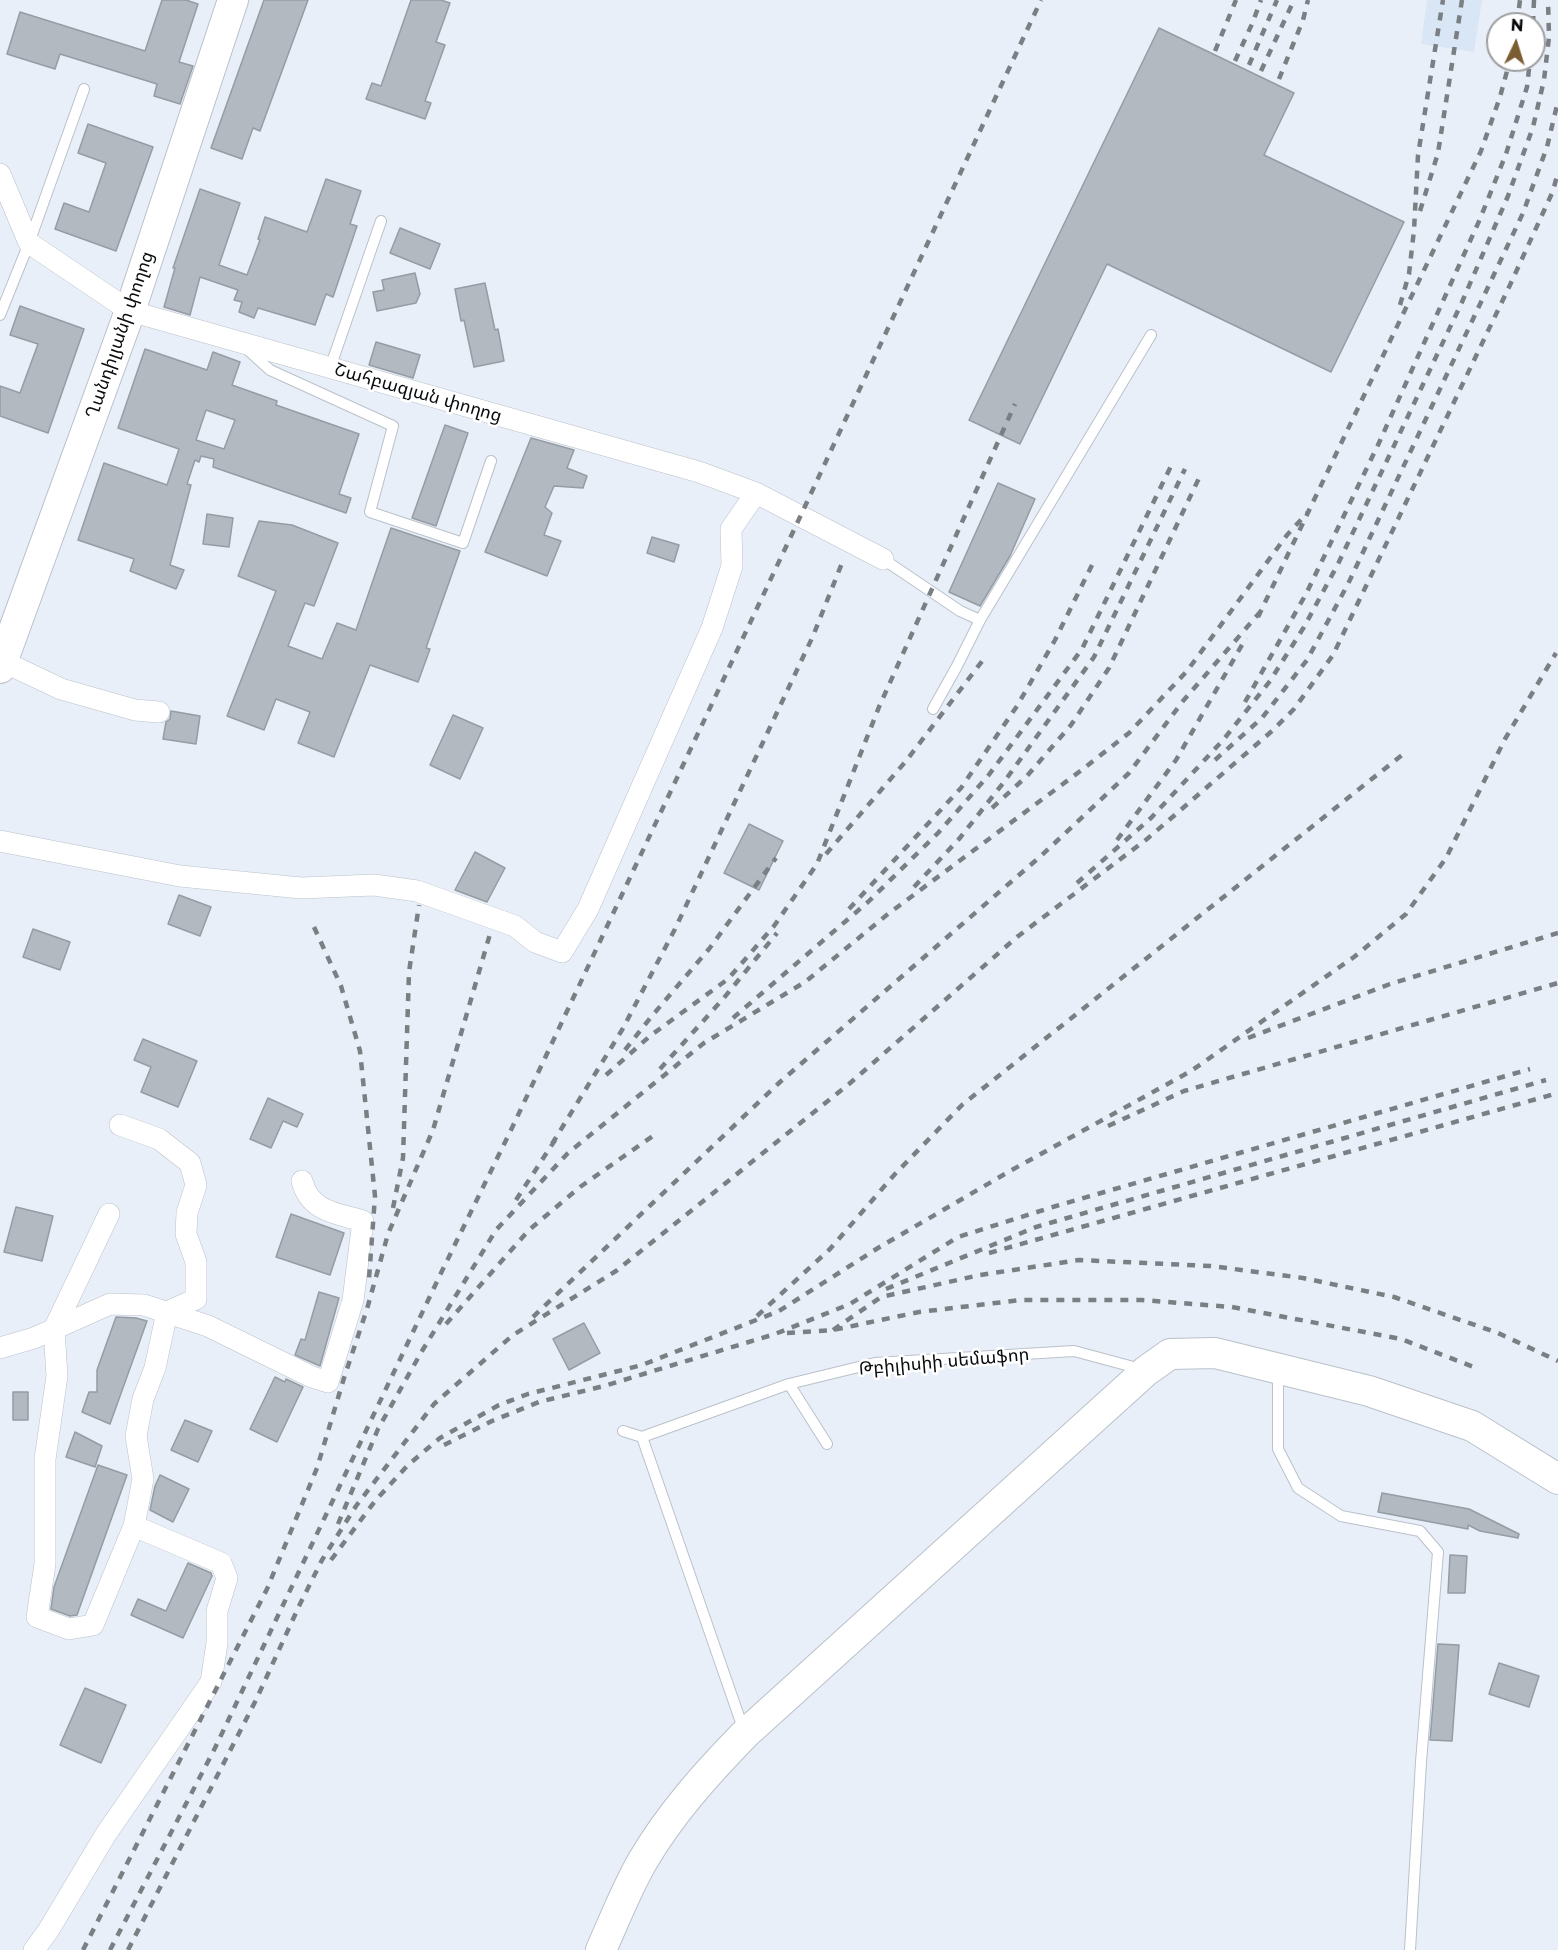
<!DOCTYPE html>
<meta charset="utf-8">
<style>
body{margin:0}
#map{position:relative;width:1558px;height:1950px;overflow:hidden;background:#e8eff8;font-family:Montserrat,sans-serif}
canvas{display:block}
.north{position:absolute;left:1486px;top:12px;width:60px;height:60px;box-sizing:border-box;background:#fff;border:2px solid #9d9e9f;border-radius:50%;rotate:4deg;font-size:16px;font-weight:700;line-height:24px;text-align:center;color:#090c0e}
.north::after{content:'';display:block;margin:auto;width:21px;height:27px;background:#7c5c32;clip-path:polygon(50% 0,100% 100%,50% 72%,0 100%)}
</style>
<div id="map">
<canvas width="1558" height="1950"></canvas>
<div class="north">N</div>
</div>
<script>
const ctx = document.querySelector('canvas').getContext('2d');
ctx.lineJoin = 'round';
function paint(path, color) {
  ctx.fillStyle = color;
  ctx.fill(path, 'evenodd');
}
function stroke(path, color, width, dash) {
  ctx.strokeStyle = color;
  ctx.lineWidth = width;
  ctx.lineCap = dash ? 'butt' : 'round';
  ctx.setLineDash(dash || []);
  ctx.stroke(path);
}
function drawText(font, color, halo, rows, align = 'center') {
  ctx.font = font + ' Montserrat,"Noto Sans Armenian",sans-serif';
  ctx.lineWidth = 5;
  ctx.setLineDash([]);
  ctx.textBaseline = 'middle';
  ctx.strokeStyle = halo;
  ctx.fillStyle = color;
  for (const [text, x, y, turn = 0] of rows) {
    ctx.save();
    ctx.translate(x, y);
    ctx.rotate((+turn || 0) * Math.PI / 180);
    ctx.textAlign = isNaN(turn) ? turn : align;
    if (halo) ctx.strokeText(text, 0, 0);
    ctx.fillText(text, 0, 0);
    ctx.restore();
  }
}
const built = new Path2D(`
 M 1427,0 L 1482,0 L 1474,52 L 1421,44 Z`);
const building = new Path2D(`
 M 162,0 L 186,0 L 198,4 L 179,62 L 193,66 L 180,104 L 154,96 L 157,84 L 60,54 L 55,69 L 7,54 L 20,12 L 145,51 Z
 M 264,0 L 308,0 L 260,131 L 253,128 L 242,159 L 211,148 Z
 M 411,0 L 441,0 L 450,3 L 436,42 L 445,45 L 425,101 L 431,103 L 425,119 L 366,99 L 372,83 L 381,86 Z
 M 1159,28 L 1294,93 L 1264,155 L 1404,222 L 1331,372 L 1107,264 L 1020,444 L 969,420 Z
 M 88,124 L 153,147 L 116,251 L 55,229 L 64,203 L 89,212 L 106,163 L 78,153 Z
 M 326,179 L 361,191 L 350,224 L 357,226 L 333,297 L 326,294 L 315,325 L 258,308 L 254,318 L 239,312 L 242,302 L 234,300 L 238,290 L 200,277 L 190,315 L 164,307 L 175,268 L 173,268 L 200,189 L 240,203 L 219,265 L 247,275 L 260,240 L 258,239 L 265,217 L 307,232 Z
 M 400,228 L 440,244 L 430,269 L 390,253 Z
 M 415,273 L 420,294 L 416,303 L 377,311 L 373,292 L 384,290 L 382,280 Z
 M 485,283 L 495,330 L 498,329 L 504,361 L 474,367 L 464,320 L 461,321 L 455,289 Z
 M 20,306 L 84,329 L 48,433 L 0,416 L 0,386 L 20,393 L 38,344 L 10,335 Z
 M 376,342 L 420,355 L 413,378 L 369,365 Z
 M 145,349 L 207,370 L 213,352 L 240,362 L 232,385 L 277,401 L 276,405 L 359,434 L 339,494 L 351,498 L 346,513 L 213,467 L 214,459 L 201,456 L 199,462 L 195,460 L 187,484 L 191,485 L 170,565 L 184,570 L 176,589 L 130,571 L 134,559 L 78,540 L 104,463 L 167,485 L 179,449 L 118,428 ZM 206,410 L 235,420 L 224,449 L 196,440 Z
 M 445,425 L 468,433 L 436,526 L 412,518 Z
 M 531,438 L 574,450 L 567,468 L 587,476 L 583,488 L 554,486 L 545,507 L 552,513 L 544,535 L 561,541 L 547,576 L 485,552 Z
 M 998,483 L 1035,499 L 1010,556 L 980,606 L 949,592 Z
 M 207,514 L 233,518 L 229,547 L 203,544 Z
 M 259,521 L 292,525 L 338,543 L 314,606 L 305,603 L 288,646 L 322,659 L 337,623 L 356,630 L 391,528 L 460,551 L 426,648 L 430,649 L 418,682 L 370,665 L 334,757 L 298,743 L 310,712 L 276,699 L 264,730 L 227,716 L 276,591 L 238,576 Z
 M 652,537 L 679,545 L 674,562 L 647,553 Z
 M 171,711 L 200,716 L 196,744 L 163,739 L 166,722 L 170,719 Z
 M 453,715 L 483,728 L 460,779 L 430,765 Z
 M 749,824 L 783,841 L 759,890 L 724,873 Z
 M 475,852 L 505,868 L 487,902 L 455,890 Z
 M 179,895 L 211,907 L 200,936 L 168,924 Z
 M 33,929 L 70,942 L 60,970 L 23,957 Z
 M 143,1039 L 197,1061 L 178,1107 L 141,1092 L 151,1067 L 134,1060 Z
 M 268,1098 L 303,1114 L 297,1127 L 283,1121 L 271,1148 L 250,1139 Z
 M 16,1207 L 53,1216 L 42,1261 L 4,1252 Z
 M 291,1214 L 344,1233 L 330,1275 L 276,1257 Z
 M 319,1292 L 339,1298 L 320,1366 L 295,1355 L 301,1339 L 305,1340 Z
 M 116,1317 L 136,1318 L 147,1321 L 110,1424 L 82,1412 L 89,1392 L 97,1392 L 97,1370 Z
 M 584,1323 L 600,1353 L 569,1370 L 553,1339 Z
 M 275,1377 L 285,1382 L 286,1379 L 303,1387 L 277,1442 L 250,1429 Z
 M 13,1392 L 28,1392 L 28,1420 L 13,1420 Z
 M 185,1420 L 212,1431 L 198,1462 L 171,1450 Z
 M 75,1432 L 102,1446 L 95,1467 L 66,1457 Z
 M 98,1465 L 127,1475 L 77,1615 L 70,1616 L 51,1609 L 54,1587 Z
 M 160,1475 L 189,1489 L 173,1522 L 150,1510 L 155,1486 Z
 M 1382,1493 L 1469,1509 L 1519,1534 L 1518,1538 L 1480,1531 L 1468,1525 L 1468,1529 L 1378,1512 Z
 M 1450,1555 L 1467,1556 L 1465,1593 L 1448,1593 Z
 M 188,1563 L 211,1573 L 212,1576 L 183,1638 L 131,1615 L 138,1599 L 166,1611 Z
 M 1438,1644 L 1459,1645 L 1452,1741 L 1430,1740 Z
 M 1499,1663 L 1539,1676 L 1529,1707 L 1489,1694 Z
 M 85,1688 L 126,1705 L 101,1763 L 60,1745 Z`);
const lane = new Path2D(`
 M 0,315 L 29,243 L 84,89
 M 247,349 L 270,370 L 393,426 L 370,512 L 463,543 L 491,461
 M 330,368 L 381,221
 M 883,559 L 960,611 L 980,620
 M 933,709 L 957,666 L 980,620 L 1151,335
 M 1278,1371 L 1278,1449 L 1298,1488 L 1341,1516 L 1420,1531 L 1438,1552 L 1421,1762 L 1410,1950
 M 789,1384 L 827,1444
 M 623,1431 L 642,1437 L 744,1731
 M 642,1437 L 789,1384 L 875,1363 L 1074,1351 L 1141,1369`);
const street = new Path2D(`
 M 0,174 L 29,243 L 130,311 L 699,472 L 756,493 L 883,559
 M 0,660 L 61,689 L 135,710 L 159,712
 M 0,841 L 180,876 L 301,888 L 374,885 L 417,891 L 515,926 L 535,942 L 562,952 L 588,909 L 712,628 L 732,566 L 731,529 L 756,493
 M 109,1214 L 54,1329 L 57,1376 L 45,1459 L 45,1564 L 37,1617 L 69,1629 L 93,1625 L 134,1526
 M 0,1348 L 34,1338 L 110,1304 L 144,1305 L 208,1326 L 312,1377 L 328,1382 L 353,1300 L 363,1221 C 336,1213 310,1212 302,1181
 M 34,1950 L 48,1931 L 106,1834 L 211,1682 L 217,1643 L 217,1611 L 227,1578 L 221,1563 L 134,1526 L 143,1479 L 136,1436 L 143,1399 L 155,1368 L 167,1312 L 196,1299 L 196,1262 L 186,1234 L 187,1213 L 196,1185 L 190,1163 L 159,1139 L 120,1125`);
const secondary = new Path2D(`
 M 0,668 L 130,311 L 233,0
 M 601,1950 C 614,1921 626,1890 642,1862 C 670,1814 706,1774 745,1734 L 1146,1371 L 1170,1354 L 1215,1353 L 1369,1391 L 1472,1426 L 1558,1479`);
const rail = new Path2D(`
 M 1517,24 L 1520,0
 M 1533,24 L 1534,0
 M 1215,51 L 1236,0
 M 1235,61 L 1252,24 L 1261,0
 M 1249,65 L 1277,0
 M 1261,71 L 1294,0
 M 1279,79 L 1303,20 L 1308,0
 M 1420,211 L 1438,153 L 1462,0
 M 1400,305 L 1409,274 L 1414,230 L 1418,155 L 1443,0
 M 1258,617 L 1481,151 L 1500,97 L 1510,60
 M 1245,702 L 1306,594 L 1378,445 L 1480,219 L 1506,154 L 1527,87 L 1530,60
 M 1215,760 L 1262,718 L 1307,660 L 1348,584 L 1523,213 L 1547,147 L 1558,101
 M 992,808 L 1027,776 L 1071,725 L 1109,668 L 1200,476
 M 1117,840 L 1176,760 L 1246,638
 M 826,854 L 906,761 L 986,656
 M 1077,883 L 1151,818 L 1224,739 L 1270,681 L 1304,627 L 1338,564 L 1462,302 L 1508,196 L 1533,127 L 1544,80 L 1549,37 L 1548,0
 M 914,887 L 959,839 L 1004,782 L 1094,657 L 1185,469
 M 849,909 L 961,788 L 1017,706 L 1055,640 L 1093,563
 M 314,927 L 341,986 L 360,1051 L 375,1196 L 369,1279
 M 733,1018 L 868,902 L 938,833 L 988,776 L 1082,649 L 1172,464
 M 1248,1038 L 1390,984 L 1558,933
 M 625,1050 L 651,1017 L 709,949 L 776,858
 M 660,1069 L 723,999 L 777,933
 M 606,1075 L 650,1036 L 728,979 L 774,926 L 817,864 L 879,707 L 1015,404
 M 1108,1126 L 1184,1091 L 1558,983
 M 552,1144 L 622,1030 L 675,929 L 813,636 L 844,558
 M 516,1200 L 557,1137
 M 393,1208 L 403,1158 L 409,972 L 419,905
 M 989,1253 L 1558,1093
 M 886,1289 L 1036,1227 L 1546,1080
 M 757,1316 L 830,1249 L 895,1174 L 962,1105 L 1402,755
 M 533,1317 L 780,1082 L 1042,855 L 1129,773 L 1183,701 L 1261,611
 M 446,1324 L 529,1230 L 580,1187 L 657,1133
 M 833,1330 L 881,1297 L 980,1275 L 1079,1260 L 1211,1266 L 1303,1278 L 1394,1297 L 1498,1333 L 1558,1361
 M 787,1333 L 833,1330 L 919,1312 L 1021,1300 L 1142,1300 L 1232,1307 L 1401,1339 L 1479,1369
 M 444,1445 L 492,1421 L 539,1402 L 604,1386 L 775,1334 L 850,1304 L 958,1237 L 1056,1206 L 1530,1069
 M 338,1524 L 378,1429 L 422,1351 L 496,1230 L 568,1153 L 704,1043 L 805,982 L 888,914 L 1079,772 L 1129,733 L 1187,671 L 1287,535 L 1309,511
 M 331,1560 L 375,1501 L 408,1465 L 440,1438 L 499,1405 L 528,1394 L 642,1365 L 779,1311 L 878,1248 L 1010,1171 L 1191,1071 L 1354,957 L 1406,914 L 1446,858 L 1505,739 L 1556,653
 M 83,1950 L 267,1589 L 317,1468 L 344,1378 L 367,1309 L 388,1234 L 433,1130 L 490,934
 M 110,1950 L 215,1748 L 442,1271 L 511,1130 L 800,517 L 1041,0
 M 128,1950 L 256,1700 L 300,1604 L 322,1560 L 356,1506 L 434,1404 L 513,1335 L 616,1271 L 849,1084 L 1017,937 L 1147,839 L 1272,731 L 1294,709 L 1333,655 L 1510,285 L 1553,191 L 1558,172`);
const streetNames = [
 ["Ղանդիլյանի փողոց",120,335,-71],
 ["Շահբազյան փողոց",418,393,16],
 ["Թբիլիսիի սեմաֆոր",944,1362,-5]
];
paint(built, '#d9e6f5');
paint(building, '#b2b9c1');
stroke(building, '#959ca4', 1.5);
stroke(lane, '#bac1ca', 12);
stroke(street, '#bac1ca', 22);
stroke(secondary, '#bac1ca', 32);
stroke(lane, '#fff', 10);
stroke(street, '#fff', 21);
stroke(secondary, '#fff', 30);
stroke(rail, '#7a7f84', 4.5, [8, 8]);
drawText('18px', '#090c0e', '#fff', streetNames);
</script>
